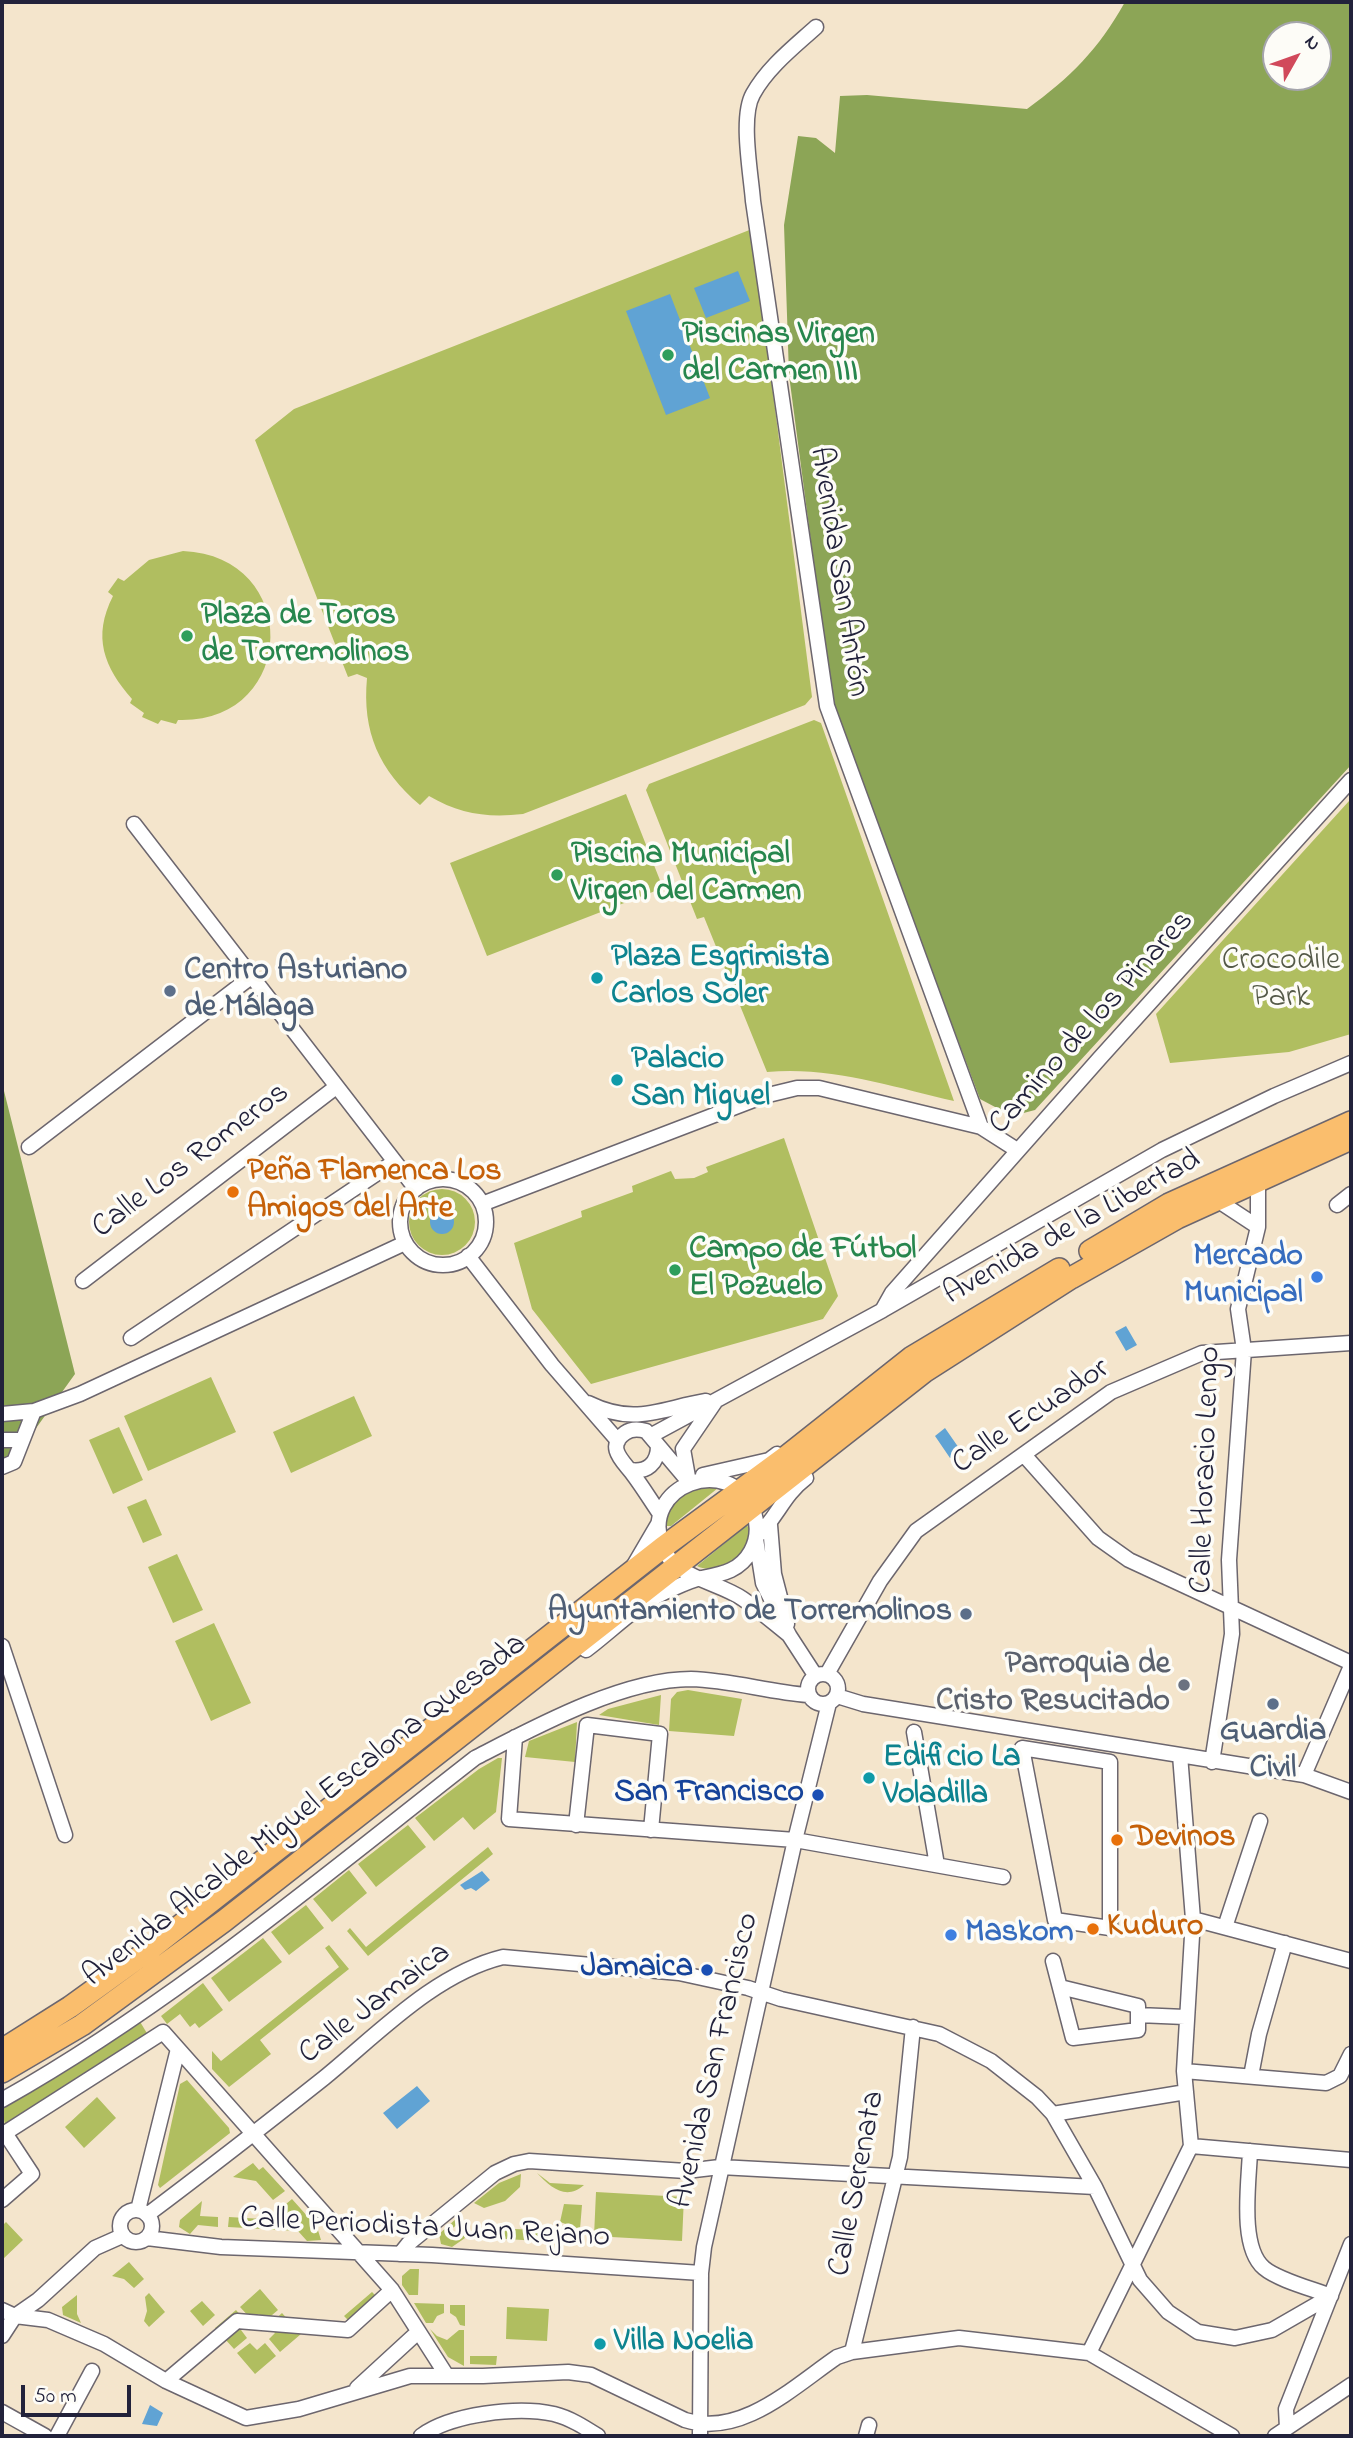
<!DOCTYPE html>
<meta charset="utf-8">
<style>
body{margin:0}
#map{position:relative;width:1353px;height:2438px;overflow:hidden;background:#f4e5cc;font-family:"Indie Flower",sans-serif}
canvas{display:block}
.frame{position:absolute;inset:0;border:4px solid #22223b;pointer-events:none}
.north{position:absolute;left:1262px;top:21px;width:70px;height:70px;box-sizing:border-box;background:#fdfcf7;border:2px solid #a5a5ac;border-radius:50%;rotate:50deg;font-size:19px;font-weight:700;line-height:28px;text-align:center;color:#22223b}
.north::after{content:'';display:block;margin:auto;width:24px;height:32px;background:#d1495b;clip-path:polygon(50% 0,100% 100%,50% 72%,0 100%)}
.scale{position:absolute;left:21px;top:2385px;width:110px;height:32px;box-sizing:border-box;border:4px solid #22223b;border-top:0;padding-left:9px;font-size:21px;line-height:24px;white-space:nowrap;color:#22223b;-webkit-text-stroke:5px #fdfcf7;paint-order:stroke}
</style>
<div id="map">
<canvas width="1353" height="2438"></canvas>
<div class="frame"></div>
<div class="north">N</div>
<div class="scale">50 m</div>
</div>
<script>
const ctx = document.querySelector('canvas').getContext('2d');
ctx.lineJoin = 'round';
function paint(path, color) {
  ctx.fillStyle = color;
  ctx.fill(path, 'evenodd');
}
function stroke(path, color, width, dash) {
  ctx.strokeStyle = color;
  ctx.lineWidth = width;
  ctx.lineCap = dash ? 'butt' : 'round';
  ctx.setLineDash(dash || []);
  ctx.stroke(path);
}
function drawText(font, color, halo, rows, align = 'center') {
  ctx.font = font + ' "Indie Flower",sans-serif';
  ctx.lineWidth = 7;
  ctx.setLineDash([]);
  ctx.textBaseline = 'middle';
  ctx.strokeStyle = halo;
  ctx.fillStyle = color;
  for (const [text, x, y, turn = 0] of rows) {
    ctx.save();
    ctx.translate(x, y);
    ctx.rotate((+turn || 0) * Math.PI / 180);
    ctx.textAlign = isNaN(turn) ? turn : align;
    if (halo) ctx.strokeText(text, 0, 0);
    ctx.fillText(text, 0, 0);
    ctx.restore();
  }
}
const green = new Path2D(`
 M 752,229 L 812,697 L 805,705 L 523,814 C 487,818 460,814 429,796 L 420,805 C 379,770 362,732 367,678 L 357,674 L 348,677 L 255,440 L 294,409 Z
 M 183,551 C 303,556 298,724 178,720 L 176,724 L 161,720 L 158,724 L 142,717 L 144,713 L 130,703 L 132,699 C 104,667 92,637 113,596 L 108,592 L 118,578 L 124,581 L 149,560 Z
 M 814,720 L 821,723 L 954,1101 C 893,1087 831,1066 767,1072 L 704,917 L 697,919 L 646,790 L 649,784 Z
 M 626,794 L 663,888 L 487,956 L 450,863 Z
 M 1349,801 L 1351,801 L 1351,1034 L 1289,1052 L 1170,1063 L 1156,1014 Z
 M 784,1138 L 838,1296 L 823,1319 L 591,1384 L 532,1309 L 514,1243 L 582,1217 L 581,1211 L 633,1192 L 632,1186 L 671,1171 L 675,1179 L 694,1178 L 708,1172 L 706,1167 Z
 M409 1222a33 33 0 1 1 66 0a33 33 0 1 1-66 0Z
 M 211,1377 L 236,1432 L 148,1471 L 124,1416 Z
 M 354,1396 L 372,1436 L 291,1473 L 273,1432 Z
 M 119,1427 L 143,1480 L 113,1494 L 89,1440 Z
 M 701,1485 L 718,1488 L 671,1526 L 666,1526 C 669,1502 681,1496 701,1485 Z
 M 146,1499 L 162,1535 L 143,1543 L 127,1507 Z
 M 747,1525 C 762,1548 719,1578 697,1566 Z
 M 177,1554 L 203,1610 L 173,1623 L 148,1567 Z
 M 659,1563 L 661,1565 L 271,1875 L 92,2007 L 52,2030 L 206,1922 Z
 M 214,1623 L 251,1703 L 211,1721 L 175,1641 Z
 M 688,1690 L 742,1699 L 734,1736 L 669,1731 L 671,1699 L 677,1692 Z
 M 661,1695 L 659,1725 L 599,1715 L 608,1709 Z
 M 577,1722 L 575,1762 L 525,1757 L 529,1741 Z
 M 498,1758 L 502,1758 L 496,1812 L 474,1830 L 463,1817 L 434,1841 L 415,1818 L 479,1769 Z
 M 408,1825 L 426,1847 L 376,1887 L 358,1864 Z
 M 488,1847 L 493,1854 L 368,1956 L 347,1931 L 350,1928 L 366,1947 Z
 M 349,1870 L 367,1893 L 332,1922 L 313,1899 Z
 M 306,1905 L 324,1928 L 289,1955 L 271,1932 Z
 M 263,1938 L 282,1962 L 229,2002 L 211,1978 Z
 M 329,1945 L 349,1969 L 260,2040 L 271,2054 L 229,2087 L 212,2069 L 212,2051 L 221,2061 L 339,1967 L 325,1948 Z
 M 203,1983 L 223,2010 L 199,2028 L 195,2023 L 190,2027 L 180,2014 L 167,2024 L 161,2016 Z
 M 139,2020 L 148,2035 L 5,2126 L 2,2107 Z
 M 187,2080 L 229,2128 L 230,2133 L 160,2188 L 158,2185 L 180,2084 Z
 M 97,2097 L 116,2118 L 84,2148 L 65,2127 Z
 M 253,2163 L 259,2170 L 263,2167 L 285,2191 L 273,2200 L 256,2181 L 233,2177 Z
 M 537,2173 L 550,2183 L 584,2185 C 566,2201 550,2187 537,2173 Z
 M 521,2174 L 520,2187 L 505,2201 L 484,2208 L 474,2203 L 499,2183 Z
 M 596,2192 L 684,2197 L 682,2241 L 594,2236 Z
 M 292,2199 L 317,2227 L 321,2240 L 307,2241 L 298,2231 L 228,2227 L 229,2217 L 279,2220 L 280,2209 Z
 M 202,2201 L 200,2216 L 218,2217 L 218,2227 L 198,2225 L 190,2234 L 179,2227 L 180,2220 Z
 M 564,2204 L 582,2205 L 580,2229 L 560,2222 Z
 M 458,2217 L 461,2221 L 446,2234 L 450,2238 L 465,2225 L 465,2238 L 452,2247 L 441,2244 L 439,2234 Z
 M 6,2222 L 23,2240 L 2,2260 L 2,2226 Z
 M 492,2228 L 536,2230 L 556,2242 L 472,2237 Z
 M 129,2262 L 144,2279 L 134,2288 L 124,2279 L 112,2276 Z
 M 410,2269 L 419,2269 L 418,2295 L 409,2295 L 402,2285 L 402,2276 Z
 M 260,2289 L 278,2310 L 265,2321 L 259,2314 L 252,2320 L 240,2307 Z
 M 372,2292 L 379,2299 L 351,2323 L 344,2316 Z
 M 149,2293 L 165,2312 L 149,2327 L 144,2321 L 147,2311 L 145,2297 Z
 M 77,2295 L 77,2314 L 81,2323 L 63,2315 L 62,2307 Z
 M 202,2301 L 215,2315 L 203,2326 L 190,2311 Z
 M 414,2303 L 444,2304 L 444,2313 L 437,2316 L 433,2323 L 426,2323 Z
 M 450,2305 L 465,2305 L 465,2326 L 460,2325 L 456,2317 L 450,2313 Z
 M 507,2307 L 549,2309 L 547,2341 L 506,2339 Z
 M 236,2310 L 248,2324 L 241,2330 L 247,2338 L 234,2349 L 215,2328 Z
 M 282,2313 L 301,2334 L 280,2352 L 269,2339 L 275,2333 L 269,2325 Z
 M 430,2329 L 437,2336 L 447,2340 L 459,2330 L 464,2330 L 464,2366 L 448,2357 Z
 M 250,2343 L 257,2350 L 265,2343 L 276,2356 L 255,2374 L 237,2353 Z
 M 470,2356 L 497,2356 L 496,2365 L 470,2364 Z`);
const forest = new Path2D(`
 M 1125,2 L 1351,2 L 1351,765 L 1035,1110 L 1012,1116 L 980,1099 L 833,709 L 789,375 L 784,225 L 798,136 L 816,138 L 835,153 L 840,96 L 867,95 L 1027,109 C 1071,77 1098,50 1125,2 ZM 1276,35 L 1318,35 L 1318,77 L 1276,77 Z
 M 2,1083 L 75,1374 L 11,1463 L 2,1470 Z`);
const water = new Path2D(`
 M 738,271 L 750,301 L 706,318 L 694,288 Z
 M 670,294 L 710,398 L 666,415 L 626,311 Z
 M430 1222a12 12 0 1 1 24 0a12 12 0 1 1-24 0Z
 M 1126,1326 L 1137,1345 L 1126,1351 L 1115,1332 Z
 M 945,1428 L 961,1451 L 950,1458 L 935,1436 Z
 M 482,1871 L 490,1880 L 476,1891 L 471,1888 L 465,1890 L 460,1885 Z
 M 417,2086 L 430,2101 L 397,2129 L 383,2113 Z
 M 150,2405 L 163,2413 L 157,2426 L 142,2424 Z`);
const street = new Path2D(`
 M 816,27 C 794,47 768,67 753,94 C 740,117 751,174 753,201 L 827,706 L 981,1127
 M 134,824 L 416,1189
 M 29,1147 L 251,977
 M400 1222a43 43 0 1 1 86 0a43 43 0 1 1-86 0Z
 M 1217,1200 L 1258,1227
 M 482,1204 L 764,1096 L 797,1088 L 819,1088 L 981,1127 L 1017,1150
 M 1337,1205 L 1351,1194
 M 468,1256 L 552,1365 L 618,1441
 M 83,1281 L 336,1087
 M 883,1309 L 892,1293 L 1099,1059 L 1351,780
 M 131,1338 L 394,1162
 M 588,1403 C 635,1426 659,1409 706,1401
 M 2,1414 L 34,1411 L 80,1394 L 405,1243
 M 652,1435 L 883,1310 L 1162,1150 L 1274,1096 L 1351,1063
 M 2,1440 L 22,1440
 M 1025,1456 L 1098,1538 L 1129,1560 L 1351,1663
 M 2,1467 L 14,1462 L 34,1411
 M 630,1470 C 647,1473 658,1463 658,1446
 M 703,1475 L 769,1460 L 777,1454
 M 688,1477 L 683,1449 L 715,1402
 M 660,1514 C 651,1501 642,1486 632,1473 C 624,1462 605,1447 625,1433 C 632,1428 639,1429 646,1431 L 689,1482
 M 770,1525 L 774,1574 L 787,1624
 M 756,1537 C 777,1519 782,1496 806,1478
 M 756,1539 L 763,1583 L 789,1635 L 815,1675
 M 634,1565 L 658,1524
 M 2,1646 L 65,1835
 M 586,1650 C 609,1633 638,1604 663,1593 C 675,1588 689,1580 702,1578 C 722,1574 740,1571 751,1551 C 758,1538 758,1523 753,1510 C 729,1452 640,1486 662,1545 C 673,1578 717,1581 743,1599 C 759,1610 774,1623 789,1635
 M808 1689a15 15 0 1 1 30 0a15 15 0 1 1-30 0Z
 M 827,1674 L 880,1581 L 916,1531 L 1111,1392 L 1202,1353 L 1351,1343
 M 837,1696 L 863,1704 L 1304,1775 L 1351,1792
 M 914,1732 L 937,1865
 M 515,1737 L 509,1819 L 795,1840 L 1003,1877
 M 1022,1748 L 1110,1762 L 1110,1928 L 1055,1920 Z
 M 1212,1762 L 1232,1634 L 1229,1560 L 1244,1350 L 1238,1309 L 1258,1227 L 1258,1181
 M 1304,1775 L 1351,1666
 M 576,1825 L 587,1725 L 660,1734 L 651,1830
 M 1193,1919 L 1351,1961
 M 1225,1927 L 1260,1821
 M 1053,1961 L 1073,2038 L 1138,2030 L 1138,2006 L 1060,1987
 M 1138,2015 L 1185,2017
 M 1184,2071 L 1326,2083 L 1340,2076 L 1351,2054
 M 1251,2076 L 1259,2034 L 1285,1943
 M 2,2100 C 172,2004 321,1878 475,1758 C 535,1727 623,1679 691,1679 C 730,1680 769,1692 808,1695
 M 1053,2114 L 1186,2092
 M 1191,2146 L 1351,2160
 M 1250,2151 C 1249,2182 1239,2247 1264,2268 C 1278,2280 1313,2289 1331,2296
 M 2,2200 L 32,2174 L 5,2133 L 163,2032 L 392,2290 L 447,2376
 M 138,2210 L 178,2049
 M120 2226a16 16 0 1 1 32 0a16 16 0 1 1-32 0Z
 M 147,2215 C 207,2170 266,2124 324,2078 C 378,2034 434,1974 503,1957 L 679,1973 L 748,1988 L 781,1999 L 939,2034 L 991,2061 L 1037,2097 L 1053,2114 L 1095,2187 L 1140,2280 L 1168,2312 L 1198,2332 L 1235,2338 L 1272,2330 L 1331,2296
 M 147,2238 L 221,2247 L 432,2255 L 701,2273
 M 400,2254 L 408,2244 L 495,2173 L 514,2164 L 529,2161 L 686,2171 L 720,2167 L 1095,2187
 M 2,2310 L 15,2316 L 48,2320 L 104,2344 L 166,2381 L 246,2418 L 299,2409 L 410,2376 L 483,2376 L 568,2372 L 591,2375 L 685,2420 C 741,2438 793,2387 837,2357 L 852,2352 L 959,2338 L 1089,2353 L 1232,2436
 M 2,2336 L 15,2316 L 38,2300 L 95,2248 L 122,2236
 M 852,2352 L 900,2157 L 913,2027
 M 1089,2353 L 1191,2146 L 1184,2071 L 1193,1919 L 1180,1755
 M 166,2381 L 237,2321 L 348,2330 L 392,2290
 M 357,2388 L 418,2332
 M 2,2412 L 45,2436
 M 1287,2428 L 1286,2409 L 1351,2244
 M 57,2436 L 92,2371
 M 421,2436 C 451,2414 517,2406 554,2414 C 570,2418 584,2427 598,2436
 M 700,2436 L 701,2273 L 704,2247 L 795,1840 L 829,1703
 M 866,2436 L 869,2425
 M 1275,2436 L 1351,2385`);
const primary = new Path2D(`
 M 1090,1251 L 1169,1204 L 1351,1122
 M 2,2050 L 70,2007 L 149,1950 L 662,1548 L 787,1456 L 912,1357 L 1059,1269
 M 2,2072 L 82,2025 L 224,1921 L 924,1372 L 1071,1278 L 1177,1218 L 1351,1139`);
const markers = [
 [668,355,7,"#2e9e5b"],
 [187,636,7,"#2e9e5b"],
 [557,875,7,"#2e9e5b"],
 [597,978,7,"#0f9aa8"],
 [170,991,7,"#5c6f8a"],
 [617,1080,7,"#0f9aa8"],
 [233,1192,7,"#e8710a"],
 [675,1270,7,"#2e9e5b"],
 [1317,1277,7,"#3f7fe0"],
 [966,1614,7,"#5c6f8a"],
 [1184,1685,7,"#6b7280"],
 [1273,1704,7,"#5c6f8a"],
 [869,1778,7,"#0f9aa8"],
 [818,1795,7,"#1a4fb4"],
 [1117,1840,7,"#e8710a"],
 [1093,1929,7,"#e8710a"],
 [951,1935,7,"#3f7fe0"],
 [707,1970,7,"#1a4fb4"],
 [600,2344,7,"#0f9aa8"]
];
const leisureNames = [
 ["Piscinas Virgen",682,337],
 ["del Carmen III",682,374],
 ["Plaza de Toros",201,618],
 ["de Torremolinos",201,655],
 ["Piscina Municipal",571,857],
 ["Virgen del Carmen",571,894],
 ["Campo de Fútbol",689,1252],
 ["El Pozuelo",689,1289]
];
const streetNames = [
 ["Avenida San Antón",837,572,81],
 ["Camino de los Pinares",1093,1024,-48],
 ["Calle Los Romeros",192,1162,-37],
 ["Avenida de la Libertad",1073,1229,-29],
 ["Calle Ecuador",1032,1418,-34],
 ["Calle Horacio Lengo",1208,1470,-88],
 ["Avenida Alcalde Miguel Escalona Quesada",306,1812,-38],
 ["Calle Jamaica",376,2005,-37],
 ["Avenida San Francisco",717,2061,-77],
 ["Calle Serenata",859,2184,-79],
 ["Calle Periodista Juan Rejano",425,2230,3]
];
const cultureNames = [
 ["Plaza Esgrimista",611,960],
 ["Carlos Soler",611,997],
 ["Palacio",631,1062],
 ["San Miguel",631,1099],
 ["Edificio La",883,1760],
 ["Voladilla",883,1797],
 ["Villa Noelia",614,2344]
];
const parkNames = [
 ["Crocodile",1281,963],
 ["Park",1281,1000]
];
const serviceNames = [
 ["Centro Asturiano",184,973],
 ["de Málaga",184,1010],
 ["Ayuntamiento de Torremolinos",952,1614,"right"],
 ["Guardia",1273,1734,"center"],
 ["Civil",1273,1771,"center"]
];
const foodNames = [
 ["Peña Flamenca Los",247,1174],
 ["Amigos del Arte",247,1211],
 ["Devinos",1131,1840],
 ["Kuduro",1107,1929]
];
const shopNames = [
 ["Mercado",1303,1259],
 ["Municipal",1303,1296],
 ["Maskom",965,1935,"left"]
];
const worshipNames = [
 ["Parroquia de",1170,1667],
 ["Cristo Resucitado",1170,1704]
];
const transitNames = [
 ["San Francisco",804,1795],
 ["Jamaica",693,1970]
];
paint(green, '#b0be60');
paint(forest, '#8ca556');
paint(water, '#60a3d4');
stroke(street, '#6c666e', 17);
stroke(primary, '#6c666e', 24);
stroke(street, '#fff', 14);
stroke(primary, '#fabe6d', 21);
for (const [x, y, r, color] of markers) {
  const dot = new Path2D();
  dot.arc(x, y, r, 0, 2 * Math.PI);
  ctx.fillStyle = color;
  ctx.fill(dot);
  stroke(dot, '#fdfcf7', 2.5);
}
drawText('bold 32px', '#27864d', '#fdfcf7', leisureNames, 'left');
drawText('32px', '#22223b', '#fdfcf7', streetNames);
drawText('bold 32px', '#0d838f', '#fdfcf7', cultureNames, 'left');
drawText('32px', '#545948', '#fdfcf7', parkNames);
drawText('bold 32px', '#4e5e75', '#fdfcf7', serviceNames, 'left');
drawText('bold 32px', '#c56008', '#fdfcf7', foodNames, 'left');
drawText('bold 32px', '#366cbe', '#fdfcf7', shopNames, 'right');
drawText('bold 32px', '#5b616d', '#fdfcf7', worshipNames, 'right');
drawText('bold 32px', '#164399', '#fdfcf7', transitNames, 'right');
</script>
